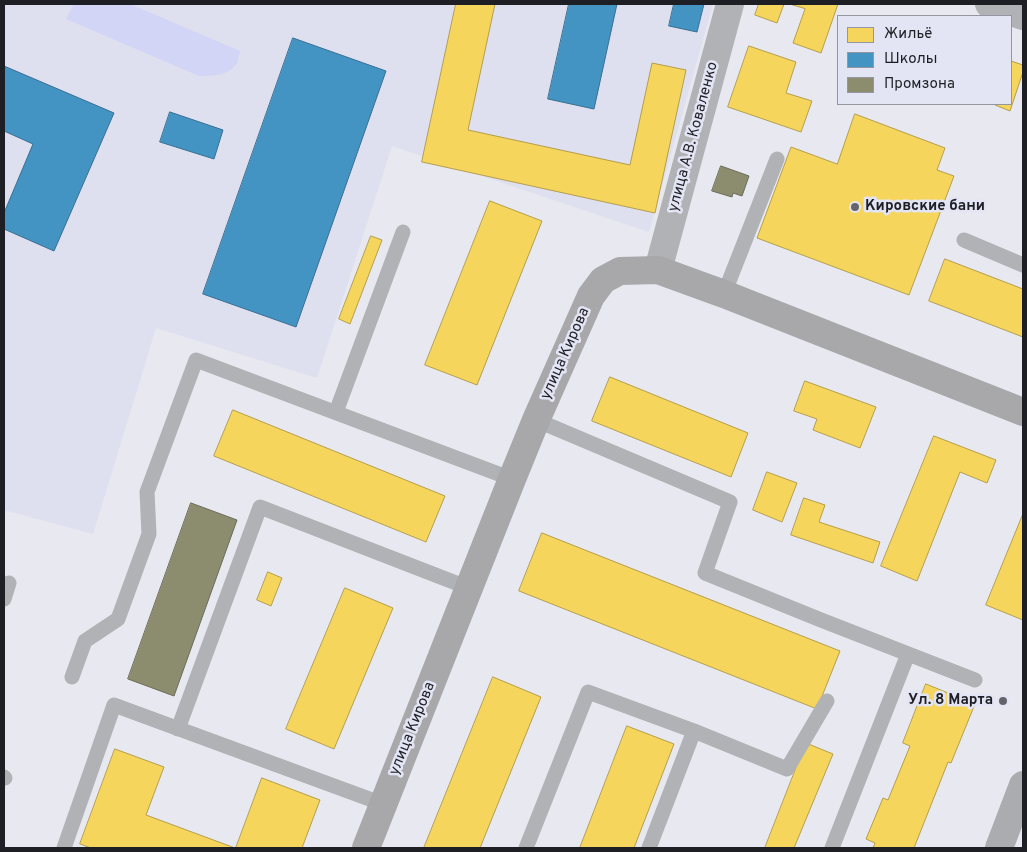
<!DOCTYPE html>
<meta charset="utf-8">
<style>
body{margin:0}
#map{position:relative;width:1027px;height:852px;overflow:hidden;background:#e7e8f0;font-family:Overpass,sans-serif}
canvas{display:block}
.frame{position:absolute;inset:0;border:5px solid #1e1f24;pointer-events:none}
.legend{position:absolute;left:837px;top:15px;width:175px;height:90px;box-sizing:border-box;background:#e3e5f4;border:1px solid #9496a1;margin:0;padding:6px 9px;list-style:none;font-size:15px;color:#1e1f24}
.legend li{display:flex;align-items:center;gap:10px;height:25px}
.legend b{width:25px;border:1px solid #9496a1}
</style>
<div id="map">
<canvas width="1027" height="852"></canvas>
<div class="frame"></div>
<ul class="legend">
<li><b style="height:14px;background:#f6d55c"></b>Жильё</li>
<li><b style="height:14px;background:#4393c3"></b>Школы</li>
<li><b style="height:14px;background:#8c8c6e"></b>Промзона</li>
</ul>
</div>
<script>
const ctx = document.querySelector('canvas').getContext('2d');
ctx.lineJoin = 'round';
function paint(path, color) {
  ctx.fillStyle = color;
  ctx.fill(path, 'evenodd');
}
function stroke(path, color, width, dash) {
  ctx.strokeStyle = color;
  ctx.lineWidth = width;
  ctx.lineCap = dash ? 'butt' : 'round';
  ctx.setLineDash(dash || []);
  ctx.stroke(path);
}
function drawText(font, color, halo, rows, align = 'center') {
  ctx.font = font + ' Overpass,sans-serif';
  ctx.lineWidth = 5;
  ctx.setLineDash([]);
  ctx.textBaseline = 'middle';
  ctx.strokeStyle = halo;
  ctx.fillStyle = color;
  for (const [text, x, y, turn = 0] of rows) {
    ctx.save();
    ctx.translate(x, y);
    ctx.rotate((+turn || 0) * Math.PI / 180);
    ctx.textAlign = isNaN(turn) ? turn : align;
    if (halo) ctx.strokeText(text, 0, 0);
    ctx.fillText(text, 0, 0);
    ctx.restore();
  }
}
const built = new Path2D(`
 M 4,4 L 713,4 L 649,232 L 392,146 L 317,378 L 156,328 L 93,534 L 4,510 Z`);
const green = new Path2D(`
 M 74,4 L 130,4 L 240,51 C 239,55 238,60 237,63 C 229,76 213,76 199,76 L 66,19 Z`);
const homes = new Path2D(`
 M 456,4 L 495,4 L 468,130 L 630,165 L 652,63 L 686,70 L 655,213 L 422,162 Z
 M 759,4 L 784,4 L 777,23 L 755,15 Z
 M 790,4 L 838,4 L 821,53 L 793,43 L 805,9 Z
 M 749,46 L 796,62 L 786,93 L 812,101 L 801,132 L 728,107 Z
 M 1011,61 L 1023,65 L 1023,72 L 1010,111 L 995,105 L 995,104 L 1011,104 Z
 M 855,114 L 945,148 L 937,170 L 954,176 L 909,295 L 757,238 L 791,147 L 837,164 Z
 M 490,201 L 542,221 L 477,385 L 425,365 Z
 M 371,236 L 382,240 L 350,324 L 339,319 Z
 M 945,259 L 1023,289 L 1023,337 L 929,301 Z
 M 610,377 L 748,433 L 731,477 L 592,421 Z
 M 805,381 L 876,407 L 860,448 L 813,430 L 817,419 L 794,411 Z
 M 233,410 L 445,496 L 426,542 L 214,456 Z
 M 934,436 L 996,460 L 987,483 L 960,472 L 917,581 L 881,566 Z
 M 767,472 L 797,483 L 782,522 L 753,510 Z
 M 804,498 L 825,505 L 819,522 L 880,542 L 873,563 L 791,535 Z
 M 1023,514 L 1023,620 L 986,605 Z
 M 542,533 L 840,651 L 817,709 L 519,591 Z
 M 268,572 L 282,578 L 271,606 L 257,600 Z
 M 345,588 L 393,608 L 334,749 L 286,729 Z
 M 493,677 L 541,697 L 480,848 L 424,848 Z
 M 926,684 L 975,704 L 951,763 L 948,762 L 914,848 L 873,848 L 875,843 L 866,839 L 883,798 L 888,800 L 910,746 L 903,743 Z
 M 627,726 L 674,744 L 634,848 L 580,848 Z
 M 806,743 L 833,754 L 794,848 L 765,848 Z
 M 115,749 L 164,767 L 146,815 L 235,848 L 91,848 L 80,844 Z
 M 262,778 L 320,800 L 302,848 L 236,848 Z`);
const schools = new Path2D(`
 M 569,4 L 617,4 L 594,109 L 548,99 Z
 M 674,4 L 704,4 L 697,32 L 669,26 Z
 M 293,38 L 386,71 L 296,327 L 203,294 Z
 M 4,66 L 114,113 L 54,251 L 4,229 L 4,213 L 33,144 L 4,131 Z
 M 170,112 L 223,130 L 214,159 L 160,142 Z`);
const industry = new Path2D(`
 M 721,166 L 749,176 L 742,196 L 733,193 L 732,197 L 712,191 Z
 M 191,503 L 237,520 L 174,696 L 128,679 Z`);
const lane = new Path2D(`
 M 964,240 L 1023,265
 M 724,294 L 777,159
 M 336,412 L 403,232
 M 536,420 L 730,502 L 705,573 L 821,620 L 975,680
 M 4,599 L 9,583
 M 72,677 L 85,641 L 118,619 L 149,534 L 147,492 L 196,360 L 512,479
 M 178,729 L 260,507 L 469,588
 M 4,777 L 5,778
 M 64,848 L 114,705 L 383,804
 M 526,848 L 588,692 L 694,731 L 787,769 L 827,701
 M 649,848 L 694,731
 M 832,848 L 908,654`);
const street = new Path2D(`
 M 989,4 L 1023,16
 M 658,270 L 730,4`);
const secondary = new Path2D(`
 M 366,848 L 512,479 L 536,420 L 591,296 L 603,280 L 620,271 L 658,270 L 724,294 L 1023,412`);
const primary = new Path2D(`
 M 999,848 L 1023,785`);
const markers = [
 [855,207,5,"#64656b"],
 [1003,701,5,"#64656b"]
];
const streetNames = [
 ["улица А.В. Коваленко",694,137,-75],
 ["улица Кирова",566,354,-66],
 ["улица Кирова",413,729,-68]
];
const poiNames = [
 ["Кировские бани",865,207],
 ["Ул. 8 Марта",993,701,"right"]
];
paint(built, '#dedfef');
paint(green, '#d2d5f6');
paint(homes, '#f6d55c');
stroke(homes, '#b59e4b', 1);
paint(schools, '#4393c3');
stroke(schools, '#387093', 1);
paint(industry, '#8c8c6e');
stroke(industry, '#6b6b58', 1);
stroke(lane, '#b1b2b5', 15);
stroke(street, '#b1b2b5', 28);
stroke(secondary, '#a8a8ab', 28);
stroke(primary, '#abacaf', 28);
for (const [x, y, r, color] of markers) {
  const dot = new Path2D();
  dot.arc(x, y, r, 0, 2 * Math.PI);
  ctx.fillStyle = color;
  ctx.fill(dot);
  stroke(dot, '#e3e5f4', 2);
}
drawText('15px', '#1e1f24', '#e3e5f4', streetNames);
drawText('bold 15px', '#1e1f24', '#e3e5f4', poiNames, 'left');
</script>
